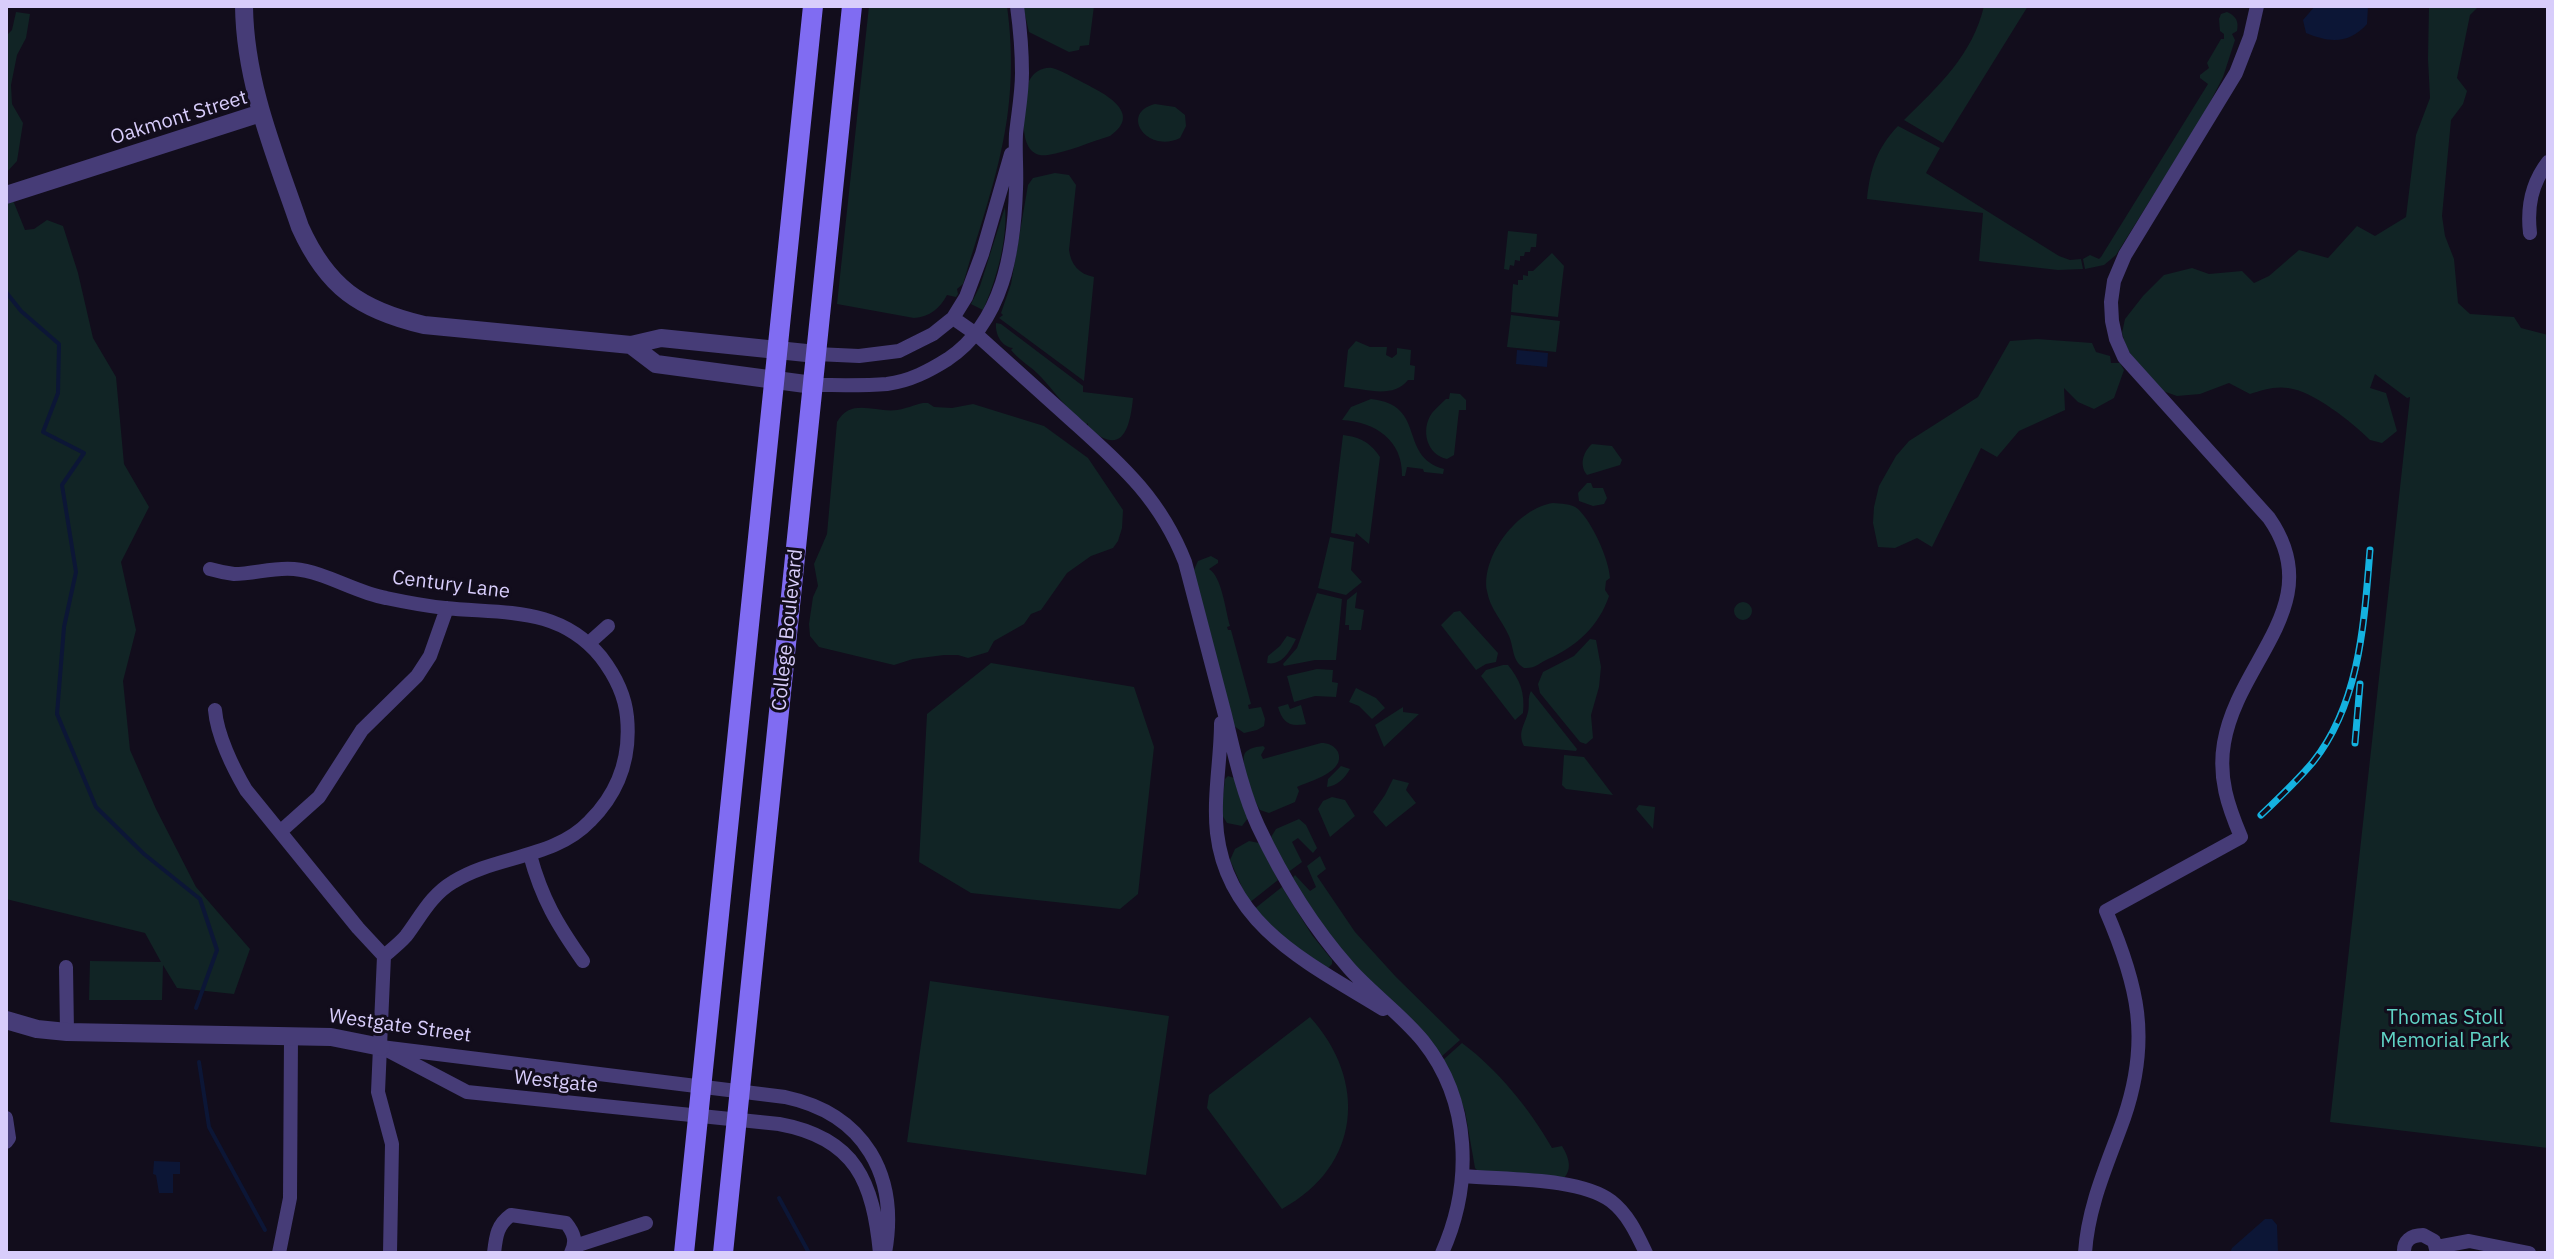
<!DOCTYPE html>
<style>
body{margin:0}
#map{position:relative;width:2554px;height:1259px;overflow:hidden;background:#120d1c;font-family:"IBM Plex Sans",sans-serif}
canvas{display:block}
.frame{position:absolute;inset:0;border:8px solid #d8cdfb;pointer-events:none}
</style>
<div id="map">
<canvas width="2554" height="1259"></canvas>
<div class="frame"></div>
</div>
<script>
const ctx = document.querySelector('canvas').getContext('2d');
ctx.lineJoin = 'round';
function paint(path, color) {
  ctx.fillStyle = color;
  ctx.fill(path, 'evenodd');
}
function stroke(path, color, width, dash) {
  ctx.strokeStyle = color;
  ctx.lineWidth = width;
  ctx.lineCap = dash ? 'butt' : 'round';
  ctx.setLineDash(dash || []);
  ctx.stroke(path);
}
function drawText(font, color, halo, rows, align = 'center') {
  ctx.font = font + ' "IBM Plex Sans",sans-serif';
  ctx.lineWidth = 6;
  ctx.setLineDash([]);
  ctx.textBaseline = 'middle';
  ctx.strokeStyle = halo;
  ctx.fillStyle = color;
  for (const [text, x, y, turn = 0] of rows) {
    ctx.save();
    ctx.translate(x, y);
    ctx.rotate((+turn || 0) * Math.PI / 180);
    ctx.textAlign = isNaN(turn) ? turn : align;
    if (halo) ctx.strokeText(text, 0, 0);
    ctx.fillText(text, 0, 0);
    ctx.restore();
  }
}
const green = new Path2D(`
 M 869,6 L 1007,6 C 1021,110 996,176 966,274 L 963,284 L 957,289 L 958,294 L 956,297 L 947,295 C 940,308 930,317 914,318 L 837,304 Z
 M 1023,6 L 1094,6 L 1089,45 L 1080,46 L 1079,50 L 1069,52 L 1029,32 Z
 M 1984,6 L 2028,6 L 1943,143 L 1904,120 C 1938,87 1973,54 1984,6 Z
 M 2429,6 L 2479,6 L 2470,15 L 2457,78 L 2467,91 L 2463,104 L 2451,120 L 2442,216 L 2445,236 L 2454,259 L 2458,303 L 2470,314 L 2514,317 L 2521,328 L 2548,335 L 2548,1148 L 2330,1122 L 2410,397 L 2407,398 L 2375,374 L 2370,388 L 2386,393 L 2397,431 L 2382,443 L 2370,440 C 2352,422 2313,391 2288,388 C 2275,386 2262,390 2250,394 L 2229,383 L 2200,394 L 2177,396 L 2160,390 L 2132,356 L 2126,347 L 2122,333 L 2125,319 L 2143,296 L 2164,275 L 2192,268 L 2209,274 L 2242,271 L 2254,283 L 2269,276 L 2299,250 L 2328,258 L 2357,226 L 2375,236 L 2406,217 L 2416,135 L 2430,98 L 2428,59 Z
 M 16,12 L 30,14 L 26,38 L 17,55 L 11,85 L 12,104 L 23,123 L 17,161 L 6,173 L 6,36 L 12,30 Z
 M 2227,12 C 2236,16 2239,21 2237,31 L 2232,34 L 2235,40 L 2223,77 L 2205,112 L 2116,255 L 2104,265 L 2085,269 L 2083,259 L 2090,255 L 2099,259 L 2101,257 L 2208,84 L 2200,78 L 2200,75 L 2209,68 L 2207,63 L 2221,39 L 2224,39 L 2224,34 L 2220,31 L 2219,19 L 2221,14 Z
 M 1052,68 C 1063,71 1072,77 1082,82 C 1101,92 1145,112 1110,136 C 1090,142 1068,152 1048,155 C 1013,160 1025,100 1029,81 C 1034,72 1042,67 1052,68 Z
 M 1155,104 L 1175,107 L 1185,115 L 1186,126 L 1180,138 C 1147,154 1119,113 1155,104 Z
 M 1898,126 L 1940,148 L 1926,173 L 2059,256 L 2070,260 L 2081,259 L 2083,269 L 2058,270 L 1979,261 L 1983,213 L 1867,199 C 1870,169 1877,148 1898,126 Z
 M 1055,173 L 1069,175 L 1076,185 L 1069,250 C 1071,265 1079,274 1094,277 L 1084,381 L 999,318 L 1003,315 L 1001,313 L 1011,284 L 1028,185 L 1033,178 Z
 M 6,183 L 25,230 L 34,229 L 47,220 L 63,226 L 78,273 L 93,338 L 116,377 L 124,464 L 149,507 L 121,562 L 136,630 L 123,681 L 130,750 L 156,809 L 196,887 L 250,949 L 234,994 L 177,988 L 163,965 L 162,1000 L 89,1000 L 90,961 L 161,962 L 145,933 L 6,899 Z
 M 1005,207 C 1008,239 996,281 983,310 L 971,304 L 980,286 Z
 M 1508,231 L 1537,234 L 1536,247 L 1531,247 L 1530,252 L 1525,252 L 1524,256 L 1520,256 L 1520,261 L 1515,260 L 1514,266 L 1510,265 L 1509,270 L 1504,269 Z
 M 1552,253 L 1564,266 L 1558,317 L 1511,312 L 1513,284 L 1518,285 L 1518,280 L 1523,280 L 1523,275 L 1528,276 L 1528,271 L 1533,271 Z
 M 1511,315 L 1560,321 L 1556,352 L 1507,347 Z
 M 996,323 L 1001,324 L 1083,386 L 1083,392 L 1133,398 C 1130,429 1122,458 1088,427 L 1088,423 L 1086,425 C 1067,409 1057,395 1041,377 C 1032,367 1020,361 1011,350 L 1013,348 C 1002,347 995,335 996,323 Z
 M 2037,339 L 2092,343 L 2096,352 L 2110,356 L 2111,363 L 2120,363 L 2124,370 L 2114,398 L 2094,409 L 2078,402 L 2064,388 L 2065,410 L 2019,431 L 1997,457 L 1981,448 L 1932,547 L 1917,538 L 1895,548 L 1878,547 L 1873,523 L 1874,507 L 1879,486 L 1896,456 L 1909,441 L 1978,397 L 2010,341 Z
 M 1356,341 L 1370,347 L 1387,347 L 1386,355 L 1392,358 L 1397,354 L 1397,348 L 1411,350 L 1410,365 L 1415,366 L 1414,380 L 1408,380 C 1393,399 1366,389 1344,387 L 1348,350 Z
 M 1450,393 L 1460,394 L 1466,400 L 1466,410 L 1459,410 L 1454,455 L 1447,459 C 1427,455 1420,430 1432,413 C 1436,408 1441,404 1446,399 L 1449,399 Z
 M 1371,399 C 1428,405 1397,456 1444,469 L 1443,474 L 1424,472 L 1423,469 L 1407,467 L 1405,476 L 1402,476 C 1403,440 1375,422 1342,420 L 1351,407 Z
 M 923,403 L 928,403 L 934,407 L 952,408 L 973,404 L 1044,426 L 1088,458 L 1123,510 L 1122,528 L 1118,541 L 1113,548 L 1091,556 L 1067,573 L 1041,610 L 1031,614 L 1024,624 L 994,641 L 988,652 L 968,658 L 958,655 L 944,655 L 913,659 L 894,665 L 819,647 L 810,636 L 809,624 L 813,597 L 818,586 L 814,564 L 827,534 L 837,422 C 851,397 875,413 897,410 C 905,409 914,405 923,403 Z
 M 1343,435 C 1360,437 1370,442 1380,457 L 1369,544 L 1356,533 L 1355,537 L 1331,533 Z
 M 1592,444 L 1612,446 L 1622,460 L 1620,465 L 1587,475 C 1579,465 1583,452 1592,444 Z
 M 1587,483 L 1591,483 L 1593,488 L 1603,488 L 1607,498 L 1604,504 L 1593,506 L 1579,501 L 1578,493 Z
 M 1553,503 C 1561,504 1571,503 1578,509 C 1592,522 1609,559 1610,578 L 1606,581 L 1605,590 L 1609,596 C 1599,626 1576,647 1548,659 C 1539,663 1535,669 1524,668 C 1512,661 1514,648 1509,636 C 1502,620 1490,609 1487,591 C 1481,556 1518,508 1553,503 Z
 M 1330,537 L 1354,542 L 1351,570 L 1362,582 L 1346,595 L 1318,588 Z
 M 1211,556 L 1218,560 L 1218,563 L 1209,569 C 1222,577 1225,609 1230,626 L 1227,627 L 1228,630 L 1231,630 L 1251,704 L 1248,705 L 1249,709 L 1261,707 L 1265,719 L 1264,726 L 1257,730 L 1244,733 L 1234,726 L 1193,572 L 1198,561 Z
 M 1357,592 L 1355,608 L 1364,610 L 1361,630 L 1349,630 L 1349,625 L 1345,625 L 1347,600 Z
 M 1317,593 L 1342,599 L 1336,660 L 1315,660 L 1284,666 L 1283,664 L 1297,648 Z
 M1734 611a9 9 0 1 1 18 0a9 9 0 1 1-18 0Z
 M 1460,611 L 1498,653 L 1496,662 L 1486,664 L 1476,670 L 1441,625 L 1454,612 Z
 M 1287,636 L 1296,639 C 1290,651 1282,666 1267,663 L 1268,656 L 1280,646 Z
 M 1590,639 L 1596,640 L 1601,667 L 1599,687 L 1591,715 L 1593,738 L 1586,744 L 1580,742 L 1540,693 L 1538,684 L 1543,672 L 1574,656 Z
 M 991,663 L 1134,687 L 1154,747 L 1138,894 L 1120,909 L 971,893 L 919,862 L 927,714 Z
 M 1503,665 L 1508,665 C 1520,680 1525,692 1523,713 L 1515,720 L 1481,676 L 1486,670 Z
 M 1317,669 L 1333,670 L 1332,682 L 1338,683 L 1336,697 L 1315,696 L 1294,702 L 1287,676 Z
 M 1356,688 L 1376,698 L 1385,708 L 1372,719 L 1359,706 L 1349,702 Z
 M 1531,691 L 1577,749 L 1576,751 L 1524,746 C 1517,732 1525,725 1528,712 C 1530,704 1527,699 1531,691 Z
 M 1288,704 L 1290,709 L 1301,705 L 1306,724 C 1289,727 1283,723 1278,707 Z
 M 1403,707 L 1403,712 L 1419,714 L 1384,747 L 1375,725 Z
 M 1321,743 C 1328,743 1334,745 1338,752 C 1346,772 1310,781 1297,787 L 1299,791 L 1295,802 L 1269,813 L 1260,810 C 1254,801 1239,762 1245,753 C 1249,748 1256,747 1263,746 L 1265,748 L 1261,755 L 1263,759 Z
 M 1564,755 L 1584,757 L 1613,795 L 1566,789 L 1562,785 Z
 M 1341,766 L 1350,769 C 1345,778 1337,786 1327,787 L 1328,779 Z
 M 1228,776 L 1234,778 L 1248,818 L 1242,826 L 1227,823 L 1222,815 L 1222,804 L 1225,779 Z
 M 1393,779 L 1409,783 L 1406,790 L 1416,803 L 1386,827 L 1373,812 L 1385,795 Z
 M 1332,797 L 1345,800 L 1355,816 L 1330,837 L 1318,809 L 1323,801 Z
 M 1639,805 L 1655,807 L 1653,829 L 1636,809 Z
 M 1299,819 L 1306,825 L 1317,848 L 1313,853 L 1298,838 L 1292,842 L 1302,862 L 1287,873 L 1271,837 L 1276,829 Z
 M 1249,841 L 1259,843 L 1278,880 L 1249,903 L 1230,860 L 1235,849 Z
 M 1320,856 L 1326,869 L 1317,876 L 1355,932 L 1396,977 L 1460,1040 L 1441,1057 L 1339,948 L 1291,880 L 1295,875 L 1310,891 L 1316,887 L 1307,866 Z
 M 1282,887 L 1312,935 L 1332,960 L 1332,964 L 1328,968 L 1308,959 L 1253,910 Z
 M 930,981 L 1169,1016 L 1146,1175 L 907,1142 Z
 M 1310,1017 C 1368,1081 1361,1166 1282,1209 L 1207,1108 L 1209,1095 Z
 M 1462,1043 C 1498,1070 1529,1108 1552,1148 L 1562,1146 C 1568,1156 1573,1168 1564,1178 L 1478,1171 L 1475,1168 L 1465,1111 L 1443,1060 Z`);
const water = new Path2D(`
 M 2315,6 L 2368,6 L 2367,24 C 2349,44 2330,43 2306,33 L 2303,20 Z
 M 1517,350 L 1548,353 L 1547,367 L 1516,364 Z
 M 154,1161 L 180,1162 L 180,1174 L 173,1174 L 173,1193 L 159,1193 L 156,1175 L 153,1174 Z
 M 2265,1219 L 2272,1219 L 2277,1225 L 2278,1253 L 2230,1253 L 2232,1248 Z`);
const stream = new Path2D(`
 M 6,292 L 21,311 L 59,344 L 58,393 L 43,432 L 84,453 L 62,485 L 76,572 L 64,627 L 57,714 L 96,807 L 144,854 L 200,899 L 217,950 L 196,1008
 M 199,1062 L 209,1127 L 265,1230
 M 779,1198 L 809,1253`);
const minor = new Path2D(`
 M 2530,233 C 2527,207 2531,184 2548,162
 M 953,318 L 976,334 C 1006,361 1037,389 1067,416 C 1119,463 1159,496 1185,562 C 1198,613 1212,664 1225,715 C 1234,752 1242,791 1258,826 C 1282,877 1312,926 1349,968 C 1372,994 1401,1014 1423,1041 C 1471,1101 1473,1184 1442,1253
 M 816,354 L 859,356 L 899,351 L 933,334 L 953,318 L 966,297 L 982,254 L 1011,154
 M 813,385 C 837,385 863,386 887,384 C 910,381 929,371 948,359 C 1003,322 1014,251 1016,189 C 1017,171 1015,152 1016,134 C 1018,114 1022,94 1022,73 C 1022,51 1020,28 1017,6
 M 210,569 C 217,571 226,573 234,574 C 254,574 273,567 294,569 C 326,572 354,592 386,598 C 405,602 426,606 445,608 C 504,614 559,606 601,657 C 614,674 625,695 627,717 C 631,758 619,792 590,821 C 554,859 496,855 453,882 C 431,895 421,916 406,936 C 400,943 391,950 384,956
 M 589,643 L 608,626
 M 215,710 C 217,735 233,768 246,790 L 358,928 L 384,956 L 378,1092 L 392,1144 L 390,1253
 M 1221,723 C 1221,759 1213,797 1217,833 C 1228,927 1312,965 1383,1009
 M 281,831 L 319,797 L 362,730 L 417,676 L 430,656 L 447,608
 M 530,855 C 542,899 557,924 583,961
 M 66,967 L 67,1032
 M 381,1047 L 785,1097 C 865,1114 899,1176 885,1253
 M 389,1051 L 467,1092 L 779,1124 C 856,1138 873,1182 880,1253
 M 6,1118 L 9,1138 L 6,1142
 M 1464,1176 C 1504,1180 1579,1177 1611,1201 C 1628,1214 1637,1234 1646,1253
 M 575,1246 L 646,1223
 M 2437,1247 L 2469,1241 L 2529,1253
 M 279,1253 L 290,1198 L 291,1037
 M 494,1253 C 496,1236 497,1225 511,1215 L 566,1223 C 574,1233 577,1241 571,1253
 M 2085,1253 C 2088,1205 2108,1163 2124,1118 C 2151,1039 2138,985 2106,911 L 2241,837 C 2228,806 2218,778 2224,743 C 2238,660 2329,604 2269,518 L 2124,357 L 2116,339 L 2112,321 L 2111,302 L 2114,281 L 2125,255 L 2236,73 L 2250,37 L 2257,6
 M 2404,1253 C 2403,1241 2411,1235 2423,1235 L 2434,1241 L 2437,1253`);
const tertiary = new Path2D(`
 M 244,6 C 245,84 275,154 300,227 C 327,287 360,310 424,325 L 631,345 L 661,338 L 816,354
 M 6,195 L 261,113
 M 631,345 L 656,364 L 813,385
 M 6,1020 L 37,1029 L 67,1032 L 331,1037 L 381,1047`);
const secondary = new Path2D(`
 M 684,1253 L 813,6
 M 723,1253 L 852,6`);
const rail = new Path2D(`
 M 2355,743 L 2360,684
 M 2261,815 C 2279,798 2297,781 2313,762 C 2360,703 2364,623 2370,550`);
const streetNames = [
 ["Oakmont Street",179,118,-17],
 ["Century Lane",451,585,7],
 ["College Boulevard",788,630,-84],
 ["Westgate Street",400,1026,8],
 ["Westgate",556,1082,6]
];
const parkNames = [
 ["Thomas Stoll",2445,1018],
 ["Memorial Park",2445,1041]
];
paint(green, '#112425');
paint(water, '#0c1636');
stroke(stream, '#0c1636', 4);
stroke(minor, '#463c77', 14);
stroke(tertiary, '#463c77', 18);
stroke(secondary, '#806cf2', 20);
stroke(rail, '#14b2e0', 7);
stroke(rail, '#120d1c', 4, [12]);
drawText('20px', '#d8cdfb', '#120d1c', streetNames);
drawText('20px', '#60d3c5', '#120d1c', parkNames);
</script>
